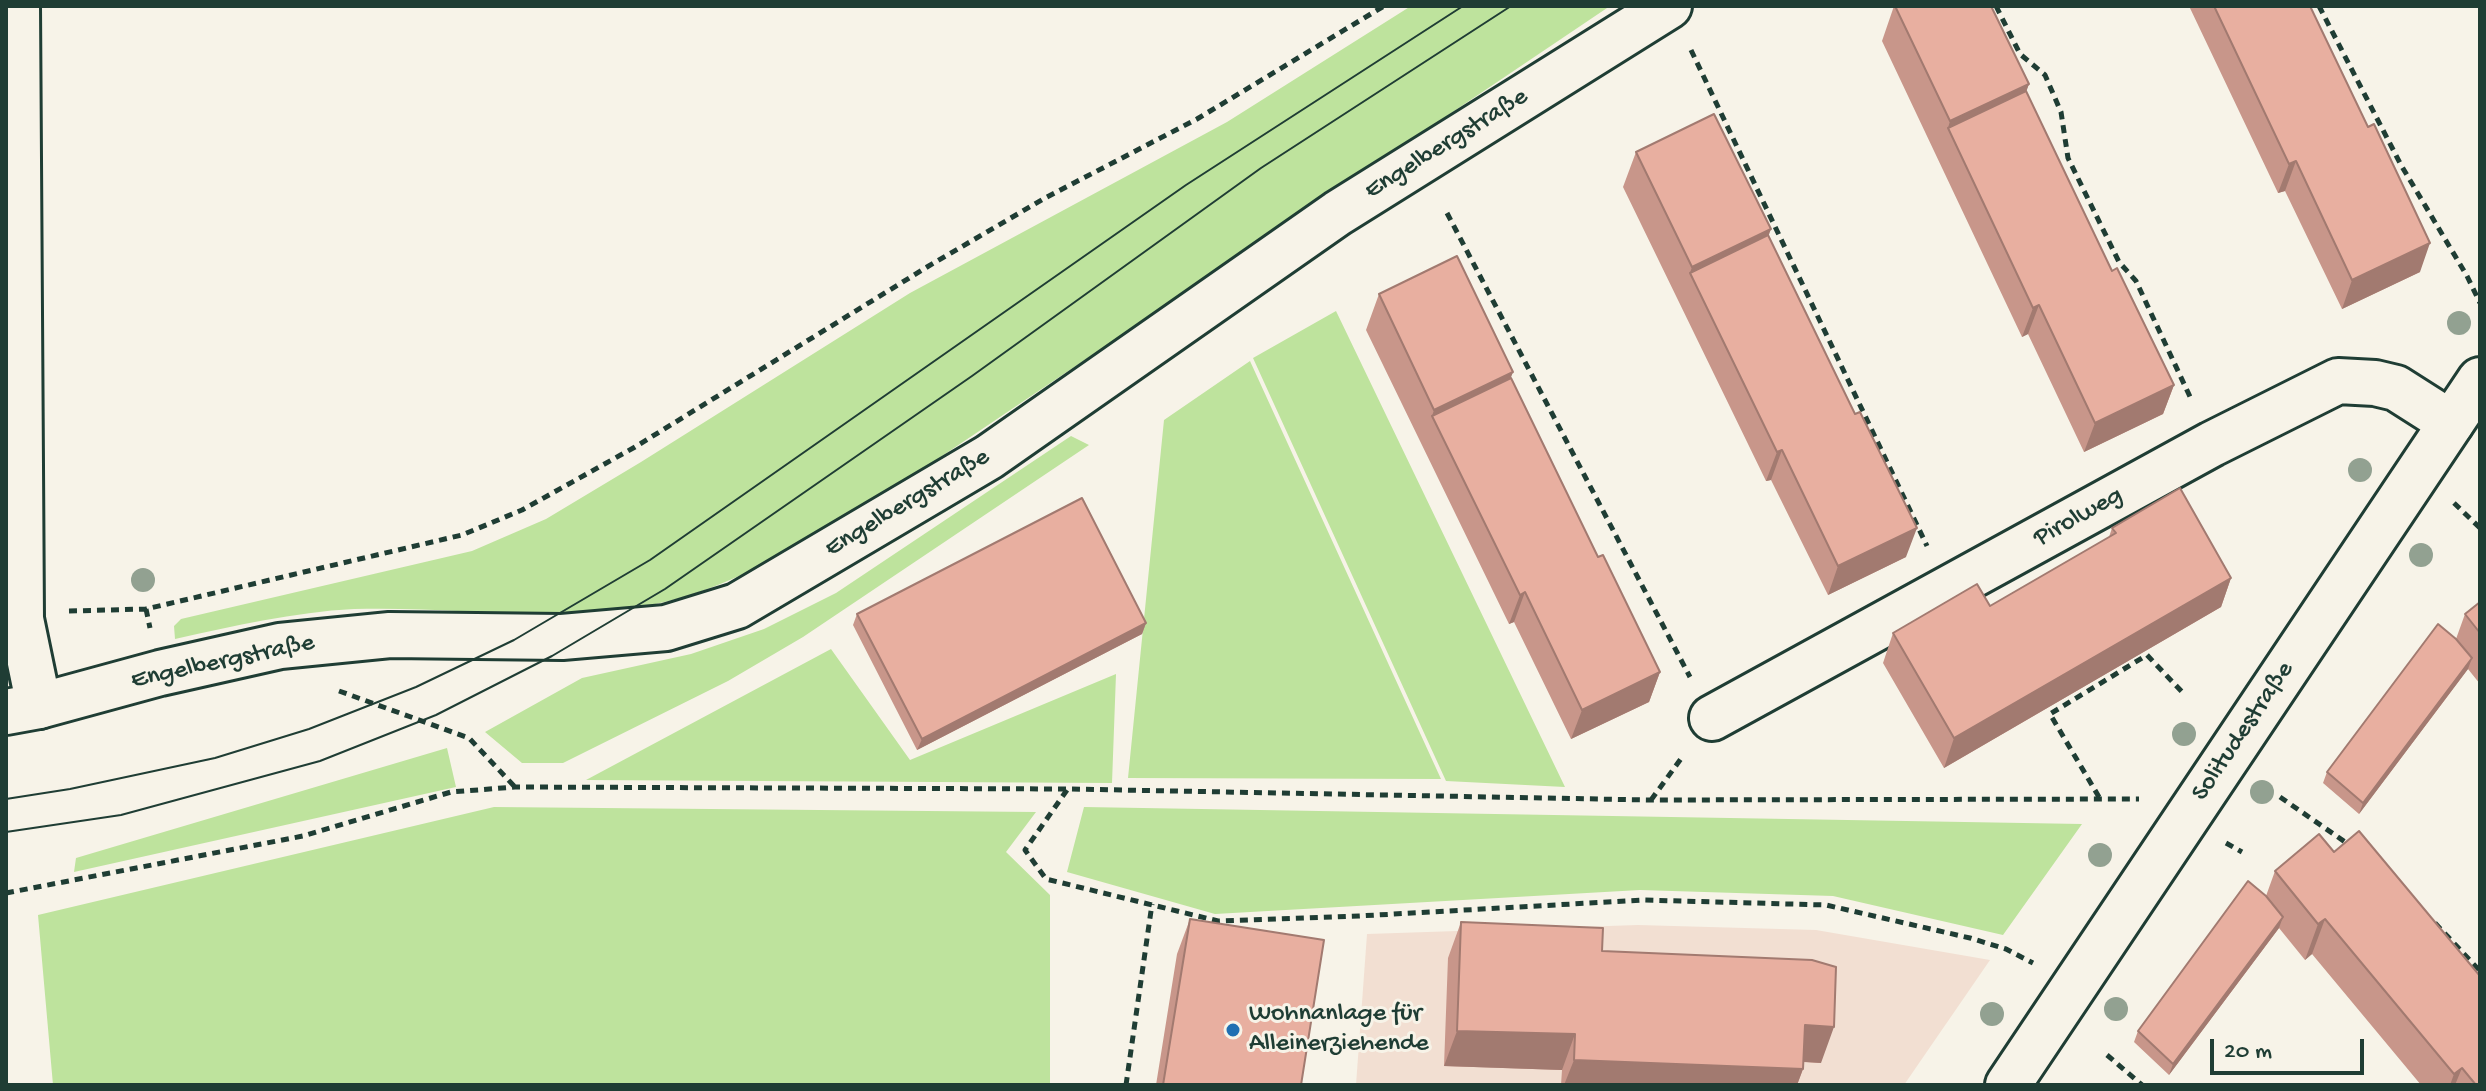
<!DOCTYPE html>
<meta charset="utf-8">
<style>
body{margin:0}
#map{position:relative;width:2486px;height:1091px;overflow:hidden;background:#f7f3e8;font-family:"Gochi Hand",sans-serif}
canvas{display:block}
.frame{position:absolute;inset:0;border:8px solid #1f3d34;pointer-events:none}
.scale{position:absolute;left:2210px;top:1039px;width:154px;height:36px;box-sizing:border-box;border:4px solid #1f3d34;border-top:0;padding-left:10px;font-size:24px;line-height:28px;white-space:nowrap;color:#1f3d34;-webkit-text-stroke:6px #f7f3e8;paint-order:stroke}
</style>
<div id="map">
<canvas width="2486" height="1091"></canvas>
<div class="frame"></div>
<div class="scale">20 m</div>
</div>
<script>
const ctx = document.querySelector('canvas').getContext('2d');
ctx.lineJoin = 'round';
function paint(path, color) {
  ctx.fillStyle = color;
  ctx.fill(path, 'evenodd');
}
function stroke(path, color, width, dash) {
  ctx.strokeStyle = color;
  ctx.lineWidth = width;
  ctx.lineCap = dash ? 'butt' : 'round';
  ctx.setLineDash(dash || []);
  ctx.stroke(path);
}
function drawText(font, color, halo, rows, align = 'center') {
  ctx.font = font + ' "Gochi Hand",sans-serif';
  ctx.lineWidth = 6;
  ctx.setLineDash([]);
  ctx.textBaseline = 'middle';
  ctx.strokeStyle = halo;
  ctx.fillStyle = color;
  for (const [text, x, y, turn = 0] of rows) {
    ctx.save();
    ctx.translate(x, y);
    ctx.rotate((+turn || 0) * Math.PI / 180);
    ctx.textAlign = isNaN(turn) ? turn : align;
    if (halo) ctx.strokeText(text, 0, 0);
    ctx.fillText(text, 0, 0);
    ctx.restore();
  }
}
const built = new Path2D(`
 M 1638,925 L 1816,930 L 1990,960 L 1904,1085 L 1356,1085 L 1367,934 Z`);
const green = new Path2D(`
 M 1411,6 L 1610,6 L 856,514 C 792,550 724,591 651,605 C 553,623 454,606 354,609 C 294,612 234,626 175,639 L 174,626 L 181,619 L 472,551 L 546,519 L 641,462 L 910,293 L 1227,122 Z
 M 1336,311 L 1565,787 L 1446,781 L 1253,358 Z
 M 1250,361 L 1441,779 L 1128,778 L 1164,420 Z
 M 1071,436 L 1089,445 L 803,637 L 728,681 L 563,763 L 522,763 L 485,732 L 582,678 L 691,654 L 764,629 L 836,593 Z
 M 831,649 L 910,760 L 1116,674 L 1112,783 L 586,780 Z
 M 447,748 L 456,787 L 74,872 L 76,858 Z
 M 494,807 L 1036,812 L 1006,852 L 1050,895 L 1050,1085 L 53,1085 L 38,915 Z
 M 1084,807 L 2082,824 L 2003,935 L 1833,896 L 1640,890 L 1215,914 L 1067,872 Z`);
const path = new Path2D(`
 M 1996,6 L 2020,54 L 2045,75 L 2061,112 L 2068,158 L 2119,262 L 2136,281 L 2192,401
 M 2319,6 L 2401,165 L 2467,276 L 2480,303
 M 1691,50 L 1927,546
 M 1447,213 L 1690,677
 M 2454,503 L 2480,528
 M 146,609 L 150,628
 M 69,611 L 146,609 L 462,535 L 522,510 L 635,447 L 927,267 L 1045,198 L 1197,119 L 1384,6
 M 339,691 L 469,738 L 515,787
 M 1067,790 L 1025,850 L 1046,879 L 1218,921 L 1359,916 L 1643,900 L 1826,905 L 1970,938 L 2006,949 L 2033,963
 M 2099,797 L 2050,714 L 2147,655 L 2184,694
 M 2280,797 L 2348,844
 M 1651,800 L 1683,756
 M 2226,843 L 2242,852
 M 6,893 L 303,836 L 451,792 L 515,787 L 1068,789 L 1650,800 L 2139,799
 M 2435,923 L 2480,971
 M 2107,1055 L 2142,1085
 M 1126,1085 L 1152,904`);
const minor = new Path2D(`
 M 17,6 L 21,619 L 39,706
 M 1712,718 L 2212,444 L 2338,381 L 2375,383 L 2396,388 L 2451,423`);
const tertiary = new Path2D(`
 M 2008,1085 L 2480,380`);
const secondary = new Path2D(`
 M 6,712 L 39,706 L 160,673 L 280,646 L 390,635 L 562,637 L 666,628 L 737,606 L 989,457 L 1338,213 L 1669,6`);
const tram = new Path2D(`
 M 6,799 L 70,789 L 215,758 L 309,729 L 416,687 L 514,640 L 650,560 L 1186,185 L 1463,6
 M 6,832 L 121,815 L 320,761 L 436,715 L 552,656 L 665,589 L 972,376 L 1261,168 L 1511,6`);
const trees = [
 [2459,323],
 [2360,470],
 [2421,555],
 [143,580],
 [2184,734],
 [2262,792],
 [2100,855],
 [2116,1009],
 [1992,1014]
];
const wall = new Path2D(`
 M 1894,6 L 2029,84 L 2026,91 L 2112,271 L 2174,385 L 2163,414 L 2084,452 L 2028,334 L 2022,337 L 1882,41 Z
 M 2189,6 L 2310,6 L 2420,272 L 2342,309 L 2285,191 L 2278,193 Z
 M 1636,152 L 1768,235 L 1906,557 L 1828,595 L 1771,480 L 1766,481 L 1623,187 Z
 M 1379,294 L 1511,378 L 1598,557 L 1660,672 L 1649,702 L 1571,739 L 1514,622 L 1509,624 L 1366,330 Z
 M 2112,528 L 2231,578 L 2221,607 L 1944,768 L 1883,663 L 1893,633 L 1990,606 L 2109,537 Z
 M 2480,602 L 2480,684 L 2468,669 L 2359,814 L 2323,783 L 2327,772 L 2456,639 L 2465,614 Z
 M 857,614 L 1146,623 L 1142,634 L 917,750 L 853,625 Z
 M 2319,834 L 2480,1085 L 2421,1085 L 2312,954 L 2305,960 L 2279,928 L 2169,1075 L 2134,1042 L 2138,1031 L 2266,896 L 2275,871 Z
 M 1190,919 L 1301,1085 L 1156,1085 L 1177,954 Z
 M 1461,922 L 1602,951 L 1821,1063 L 1803,1062 L 1803,1069 L 1797,1085 L 1561,1085 L 1562,1070 L 1444,1066 L 1448,958 Z`);
const shadedWall = new Path2D(`
 M 2029,84 L 2016,120 L 1948,128 L 1950,121 Z
 M 2296,161 L 2285,191 L 2278,193 L 2289,164 Z
 M 1771,229 L 1758,265 L 1690,273 L 1692,267 Z
 M 2430,243 L 2420,272 L 2342,309 L 2352,280 Z
 M 2039,305 L 2028,334 L 2022,337 L 2033,308 Z
 M 1513,372 L 1500,407 L 1432,416 L 1434,410 Z
 M 2174,385 L 2163,414 L 2084,452 L 2095,423 Z
 M 1782,450 L 1771,480 L 1766,481 L 1777,452 Z
 M 1917,528 L 1906,557 L 1828,595 L 1838,566 Z
 M 2231,578 L 2221,607 L 1944,768 L 1954,738 Z
 M 1525,592 L 1514,622 L 1509,624 L 1520,595 Z
 M 1146,623 L 1142,634 L 917,750 L 922,739 Z
 M 2472,658 L 2468,669 L 2359,814 L 2363,803 Z
 M 1660,672 L 1649,702 L 1571,739 L 1582,710 Z
 M 2283,917 L 2279,928 L 2169,1075 L 2173,1064 Z
 M 2325,919 L 2312,954 L 2305,960 L 2318,924 Z
 M 1805,1025 L 1834,1027 L 1821,1063 L 1792,1061 Z
 M 1457,1031 L 1575,1034 L 1562,1070 L 1444,1066 Z
 M 1574,1060 L 1803,1069 L 1797,1085 L 1564,1085 Z
 M 2462,1068 L 2455,1085 L 2450,1085 L 2454,1074 Z`);
const building = new Path2D(`
 M 1895,6 L 1991,6 L 2029,84 L 1950,121 Z
 M 2214,6 L 2310,6 L 2368,127 L 2374,124 L 2430,243 L 2352,280 L 2296,161 L 2289,164 Z
 M 2026,91 L 2112,271 L 2117,268 L 2174,385 L 2095,423 L 2039,305 L 2033,308 L 1948,128 Z
 M 1714,114 L 1771,229 L 1692,267 L 1636,152 Z
 M 1768,235 L 1855,414 L 1860,412 L 1917,528 L 1838,566 L 1782,450 L 1777,452 L 1690,273 Z
 M 1457,256 L 1513,372 L 1434,410 L 1379,294 Z
 M 1511,378 L 1598,557 L 1603,555 L 1660,672 L 1582,710 L 1525,592 L 1520,595 L 1432,416 Z
 M 2180,488 L 2231,578 L 1954,738 L 1893,633 L 1977,584 L 1990,606 L 2116,533 L 2112,528 Z
 M 1082,498 L 1146,623 L 922,739 L 857,614 Z
 M 2480,602 L 2480,633 L 2465,614 Z
 M 2438,624 L 2456,639 L 2472,658 L 2363,803 L 2327,772 Z
 M 2359,831 L 2480,976 L 2480,1085 L 2476,1085 L 2462,1068 L 2454,1074 L 2325,919 L 2318,924 L 2275,871 L 2319,834 L 2334,852 Z
 M 2248,881 L 2266,896 L 2283,917 L 2173,1064 L 2138,1031 Z
 M 1190,919 L 1324,940 L 1301,1085 L 1163,1085 Z
 M 1461,922 L 1603,928 L 1602,951 L 1812,960 L 1836,967 L 1834,1027 L 1805,1025 L 1803,1069 L 1574,1060 L 1575,1034 L 1457,1031 Z`);
const markers = [
 [1233,1030,8,"#1f6fb2"]
];
const streetNames = [
 ["Engelbergstraße",1447,145,-32],
 ["Engelbergstraße",908,504,-31],
 ["Pirolweg",2079,518,-29],
 ["Engelbergstraße",223,663,-12],
 ["Solitudestraße",2244,732,-56]
];
const poiNames = [
 ["Wohnanlage für",1249,1015],
 ["Alleinerziehende",1249,1045]
];
paint(built, '#f2dfd2');
paint(green, '#bee39d');
stroke(minor, '#1f3d34', 50);
stroke(tertiary, '#1f3d34', 50);
stroke(secondary, '#1f3d34', 50);
stroke(path, '#1f3d34', 5, [8, 6]);
stroke(minor, '#f7f3e8', 44);
stroke(tertiary, '#f7f3e8', 44);
stroke(secondary, '#f7f3e8', 44);
stroke(tram, '#1f3d34', 2);
ctx.fillStyle = '#92a191';
for (const [x, y] of trees) {
  ctx.beginPath();
  ctx.arc(x, y, 12, 0, 2 * Math.PI);
  ctx.fill();
}
paint(wall, '#c8968a');
paint(shadedWall, '#a27a70');
paint(building, '#e8afa0');
stroke(building, '#a27a70', 2);
for (const [x, y, r, color] of markers) {
  const dot = new Path2D();
  dot.arc(x, y, r, 0, 2 * Math.PI);
  ctx.fillStyle = color;
  ctx.fill(dot);
  stroke(dot, '#f7f3e8', 3);
}
drawText('26px', '#1f3d34', '#f7f3e8', streetNames);
drawText('26px', '#1f3d34', '#f7f3e8', poiNames, 'left');
</script>
